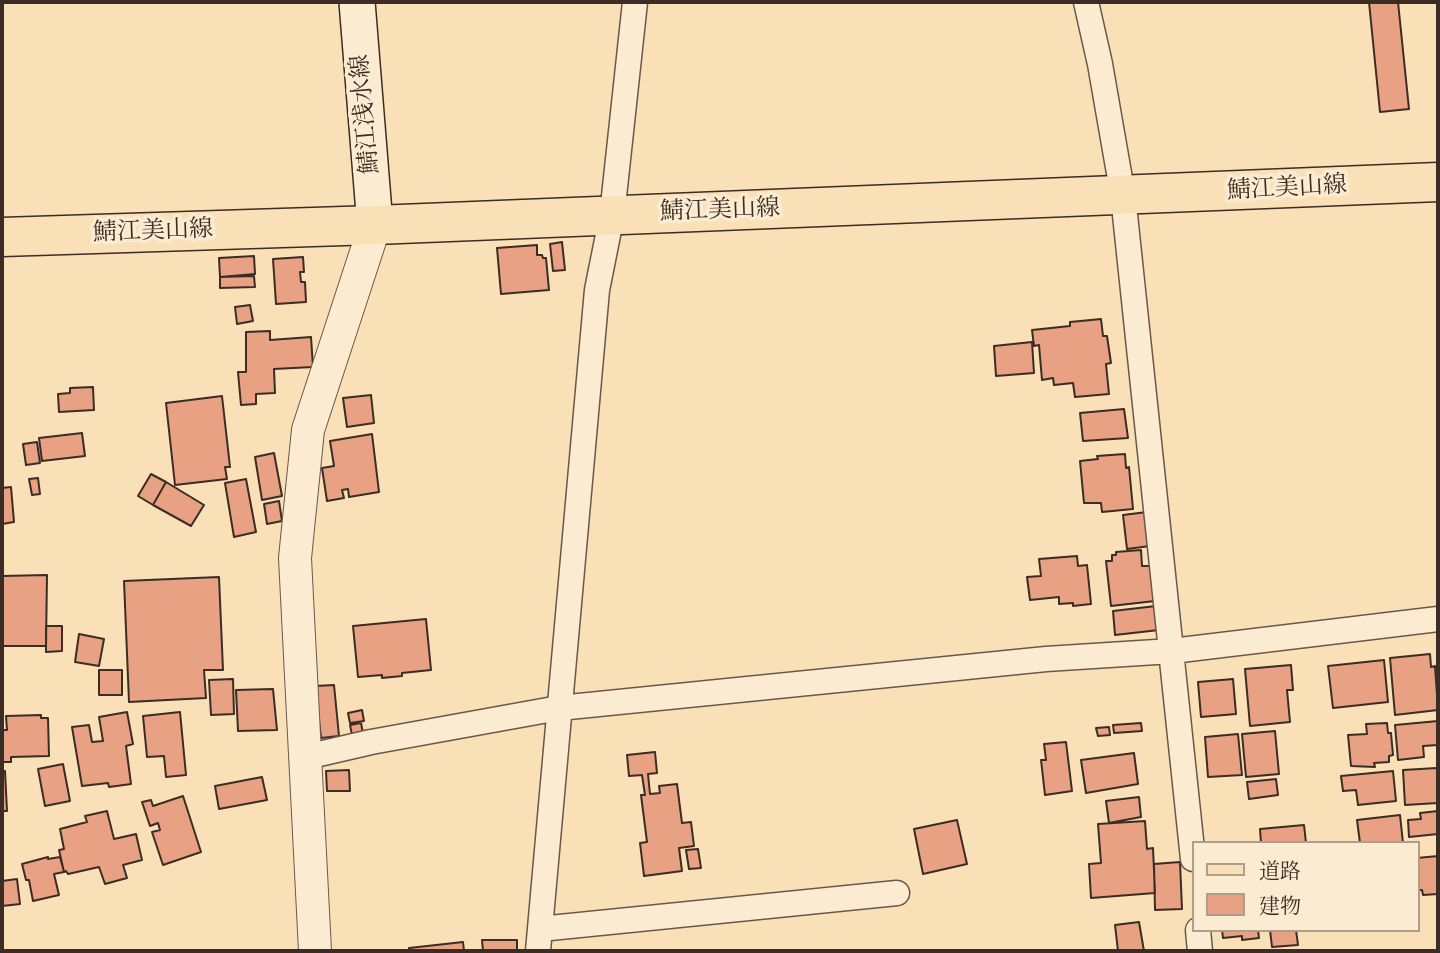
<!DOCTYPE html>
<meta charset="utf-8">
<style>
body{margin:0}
#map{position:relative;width:1440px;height:953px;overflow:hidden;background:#f9e0b7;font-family:"Libre Bodoni","Noto Serif JP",serif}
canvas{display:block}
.frame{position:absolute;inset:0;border:4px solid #3b2c25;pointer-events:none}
.legend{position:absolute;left:1192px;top:841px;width:228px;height:91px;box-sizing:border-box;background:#fbebd0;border:2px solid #ae9f8c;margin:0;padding:9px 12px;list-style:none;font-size:21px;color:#3b2c25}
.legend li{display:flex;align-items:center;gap:14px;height:35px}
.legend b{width:35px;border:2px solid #ae9f8c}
</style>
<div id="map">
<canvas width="1440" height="953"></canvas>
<div class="frame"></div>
<ul class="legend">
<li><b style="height:9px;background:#f9e0b7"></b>道路</li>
<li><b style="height:19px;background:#e8a183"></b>建物</li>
</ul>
</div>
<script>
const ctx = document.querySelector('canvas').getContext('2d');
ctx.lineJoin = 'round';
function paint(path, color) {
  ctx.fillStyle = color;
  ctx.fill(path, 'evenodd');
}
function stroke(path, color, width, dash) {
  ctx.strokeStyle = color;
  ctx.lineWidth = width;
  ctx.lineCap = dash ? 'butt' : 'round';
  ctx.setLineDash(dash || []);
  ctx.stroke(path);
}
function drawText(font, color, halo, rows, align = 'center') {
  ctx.font = font + ' "Libre Bodoni","Noto Serif JP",serif';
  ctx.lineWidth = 7;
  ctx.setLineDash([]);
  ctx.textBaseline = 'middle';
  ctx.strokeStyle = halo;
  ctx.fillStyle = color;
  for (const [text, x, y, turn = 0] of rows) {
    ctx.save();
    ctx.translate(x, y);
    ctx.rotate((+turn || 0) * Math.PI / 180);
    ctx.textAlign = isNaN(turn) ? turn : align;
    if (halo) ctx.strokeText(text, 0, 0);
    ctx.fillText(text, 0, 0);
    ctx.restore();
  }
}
const building = new Path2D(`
 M 1369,2 L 1398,2 L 1409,109 L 1380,112 Z
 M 562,242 L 565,270 L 553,271 L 550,244 Z
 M 537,245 L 537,255 L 542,255 L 543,258 L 546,258 L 549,290 L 501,294 L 497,248 Z
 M 254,256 L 255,274 L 220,277 L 219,258 Z
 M 303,257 L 304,272 L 300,272 L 301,282 L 305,282 L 306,302 L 276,304 L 273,259 Z
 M 254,276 L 255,287 L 220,288 L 220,277 Z
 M 250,305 L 253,321 L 237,324 L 235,307 Z
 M 1101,319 L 1103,336 L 1107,336 L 1111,363 L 1106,364 L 1109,394 L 1075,397 L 1073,383 L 1054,385 L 1053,378 L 1042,380 L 1039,345 L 1034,346 L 1032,330 L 1070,326 L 1070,322 Z
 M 270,331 L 270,340 L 311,337 L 313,367 L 274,369 L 275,393 L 256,394 L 256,404 L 241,405 L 238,372 L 246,372 L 246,332 Z
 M 1032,342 L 1034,373 L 996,376 L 994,346 Z
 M 93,387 L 94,410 L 59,412 L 58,394 L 70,393 L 70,388 Z
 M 371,395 L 374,423 L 347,427 L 343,398 Z
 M 222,396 L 230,467 L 225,467 L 227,479 L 175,485 L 166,403 Z
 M 1124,409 L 1128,438 L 1083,441 L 1080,413 Z
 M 82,433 L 85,456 L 42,461 L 39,438 Z
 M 372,434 L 379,492 L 349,497 L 348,489 L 342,490 L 344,498 L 327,501 L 322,468 L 334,466 L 330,441 Z
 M 37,442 L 40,463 L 26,465 L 23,444 Z
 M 274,453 L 282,496 L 262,500 L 255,457 Z
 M 1125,454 L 1126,468 L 1129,467 L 1133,509 L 1102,512 L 1101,503 L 1084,503 L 1080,461 L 1098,459 L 1097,456 Z
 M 151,474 L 166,482 L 153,505 L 138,496 Z
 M 38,478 L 40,494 L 32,495 L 29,479 Z
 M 246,479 L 256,532 L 234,537 L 225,483 Z
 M 166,482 L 204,505 L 191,526 L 153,505 Z
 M 11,487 L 14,522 L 2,524 L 2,488 Z
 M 279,501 L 282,521 L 267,524 L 264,504 Z
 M 1147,512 L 1150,546 L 1127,549 L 1123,515 Z
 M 1141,550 L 1142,566 L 1151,566 L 1155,601 L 1111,606 L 1106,561 L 1112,561 L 1112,555 L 1116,555 L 1116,552 Z
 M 1077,556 L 1078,566 L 1087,565 L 1091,604 L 1073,606 L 1073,603 L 1059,604 L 1059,597 L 1030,600 L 1027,577 L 1041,576 L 1039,559 Z
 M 47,575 L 46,646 L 2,646 L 2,576 Z
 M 219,577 L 223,670 L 204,670 L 206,698 L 129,702 L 124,581 Z
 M 1156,606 L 1159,630 L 1115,635 L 1113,611 Z
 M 426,619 L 431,670 L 402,673 L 402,676 L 382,678 L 382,675 L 358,677 L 353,626 Z
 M 46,626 L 62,626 L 62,651 L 46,652 Z
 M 79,634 L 104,639 L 99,666 L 75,662 Z
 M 1430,654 L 1431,667 L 1435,666 L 1438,710 L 1395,715 L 1390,658 Z
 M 1384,660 L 1388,702 L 1333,708 L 1328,666 Z
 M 1291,665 L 1293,690 L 1287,690 L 1290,722 L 1250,726 L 1245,669 Z
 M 99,670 L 122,670 L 122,695 L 99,695 Z
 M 233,679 L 234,714 L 211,715 L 209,680 Z
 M 1233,679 L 1236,714 L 1201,717 L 1198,682 Z
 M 334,685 L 339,736 L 321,738 L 315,686 Z
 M 273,689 L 277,730 L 238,731 L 236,690 Z
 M 362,710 L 364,721 L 350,723 L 348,713 Z
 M 127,712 L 133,744 L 126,746 L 131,784 L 109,787 L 108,783 L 82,786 L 72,727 L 89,725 L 92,742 L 103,741 L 99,717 Z
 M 180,712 L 186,775 L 166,777 L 164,756 L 147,757 L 143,716 Z
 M 41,715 L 41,718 L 48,718 L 49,756 L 11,757 L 11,762 L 2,762 L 2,730 L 7,730 L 6,716 Z
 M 1438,721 L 1438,745 L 1423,746 L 1424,757 L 1398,760 L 1395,725 Z
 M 361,723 L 363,733 L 352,735 L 350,725 Z
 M 1141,723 L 1142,731 L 1114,733 L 1113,725 Z
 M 1387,723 L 1388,733 L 1391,733 L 1393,755 L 1389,756 L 1389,762 L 1374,763 L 1375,767 L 1351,766 L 1348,735 L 1367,734 L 1366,724 Z
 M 1109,727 L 1110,735 L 1098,736 L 1096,728 Z
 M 1275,731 L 1279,774 L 1246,777 L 1242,734 Z
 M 1238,734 L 1242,775 L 1208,777 L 1205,737 Z
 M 1066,742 L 1072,791 L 1045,795 L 1041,760 L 1046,760 L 1044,744 Z
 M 655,752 L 657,773 L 648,774 L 650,794 L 660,793 L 659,786 L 677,784 L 682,823 L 691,822 L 694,846 L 679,848 L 682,871 L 644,876 L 640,843 L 647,842 L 641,795 L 645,795 L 642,775 L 629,776 L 627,755 Z
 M 1134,753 L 1138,784 L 1086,793 L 1081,760 Z
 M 63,764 L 70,801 L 45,806 L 38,769 Z
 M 1437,768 L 1438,803 L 1405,805 L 1403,770 Z
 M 349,770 L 350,791 L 327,791 L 326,771 Z
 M 2,771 L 5,771 L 7,811 L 2,811 Z
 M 1393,771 L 1396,801 L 1358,805 L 1356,790 L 1343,791 L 1341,776 Z
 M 262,777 L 267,800 L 219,809 L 215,786 Z
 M 1276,779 L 1278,795 L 1249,799 L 1247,782 Z
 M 183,796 L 201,852 L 163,865 L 152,832 L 160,830 L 158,823 L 150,826 L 142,802 L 151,800 L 153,806 Z
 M 1139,797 L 1141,817 L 1109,823 L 1106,801 Z
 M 107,811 L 114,839 L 136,834 L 142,860 L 123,865 L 127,878 L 105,884 L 99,867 L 68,874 L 66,871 L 64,872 L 59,850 L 64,849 L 60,829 L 87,822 L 85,816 Z
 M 1438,811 L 1438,834 L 1409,837 L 1408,820 L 1421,819 L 1420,813 Z
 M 1400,815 L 1403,843 L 1360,843 L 1357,820 Z
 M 957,820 L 967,864 L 923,874 L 914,829 Z
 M 1145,821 L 1147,849 L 1153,848 L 1155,893 L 1091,898 L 1089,864 L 1101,863 L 1098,824 Z
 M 1304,825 L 1306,843 L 1261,843 L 1260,829 Z
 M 698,849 L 701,868 L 689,869 L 686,850 Z
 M 1438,856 L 1438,894 L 1423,895 L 1422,890 L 1417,890 L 1417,858 Z
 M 48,857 L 48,859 L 60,857 L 64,872 L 54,874 L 59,895 L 33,901 L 29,880 L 26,880 L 22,864 Z
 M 1180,862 L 1182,909 L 1155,910 L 1154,864 Z
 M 17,879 L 20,904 L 2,906 L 2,881 Z
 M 1139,922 L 1144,951 L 1118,951 L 1115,925 Z
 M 1222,930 L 1258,930 L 1259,938 L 1242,940 L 1242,936 L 1223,938 Z
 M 1270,930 L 1296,930 L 1298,945 L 1272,947 Z
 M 482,940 L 517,940 L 517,951 L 483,951 Z
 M 463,942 L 464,951 L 409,951 L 409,948 Z`);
const minor = new Path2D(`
 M 1086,2 L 1100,64 L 1123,196 L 1193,859
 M 306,757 L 371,742 L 559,708 L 1046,659 L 1172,651 L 1438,619
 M 540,929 L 897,893
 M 1198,930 L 1200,951
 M 538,951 L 597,290 L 612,215 L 635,2`);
const tertiary = new Path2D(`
 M 315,951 L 295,558 L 308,430 L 375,225`);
const secondary = new Path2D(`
 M 357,2 L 375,225`);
const primary = new Path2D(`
 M 2,237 L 375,225 L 1438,182`);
const streetNames = [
 ["鯖江浅水線",366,114,-95],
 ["鯖江美山線",1287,189,-3],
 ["鯖江美山線",720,211,-2],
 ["鯖江美山線",153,232,-2]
];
paint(building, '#e8a183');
stroke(building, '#3b2c25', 2);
stroke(minor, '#6a594a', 27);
stroke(tertiary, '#6a594a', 34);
stroke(secondary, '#3b2c25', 38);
stroke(primary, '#3b2c25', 41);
stroke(minor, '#fbebd0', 24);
stroke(tertiary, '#fbebd0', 32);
stroke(secondary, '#fbebd0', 35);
stroke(primary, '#f9e0b7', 38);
drawText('24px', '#3b2c25', '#fbebd0', streetNames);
</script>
